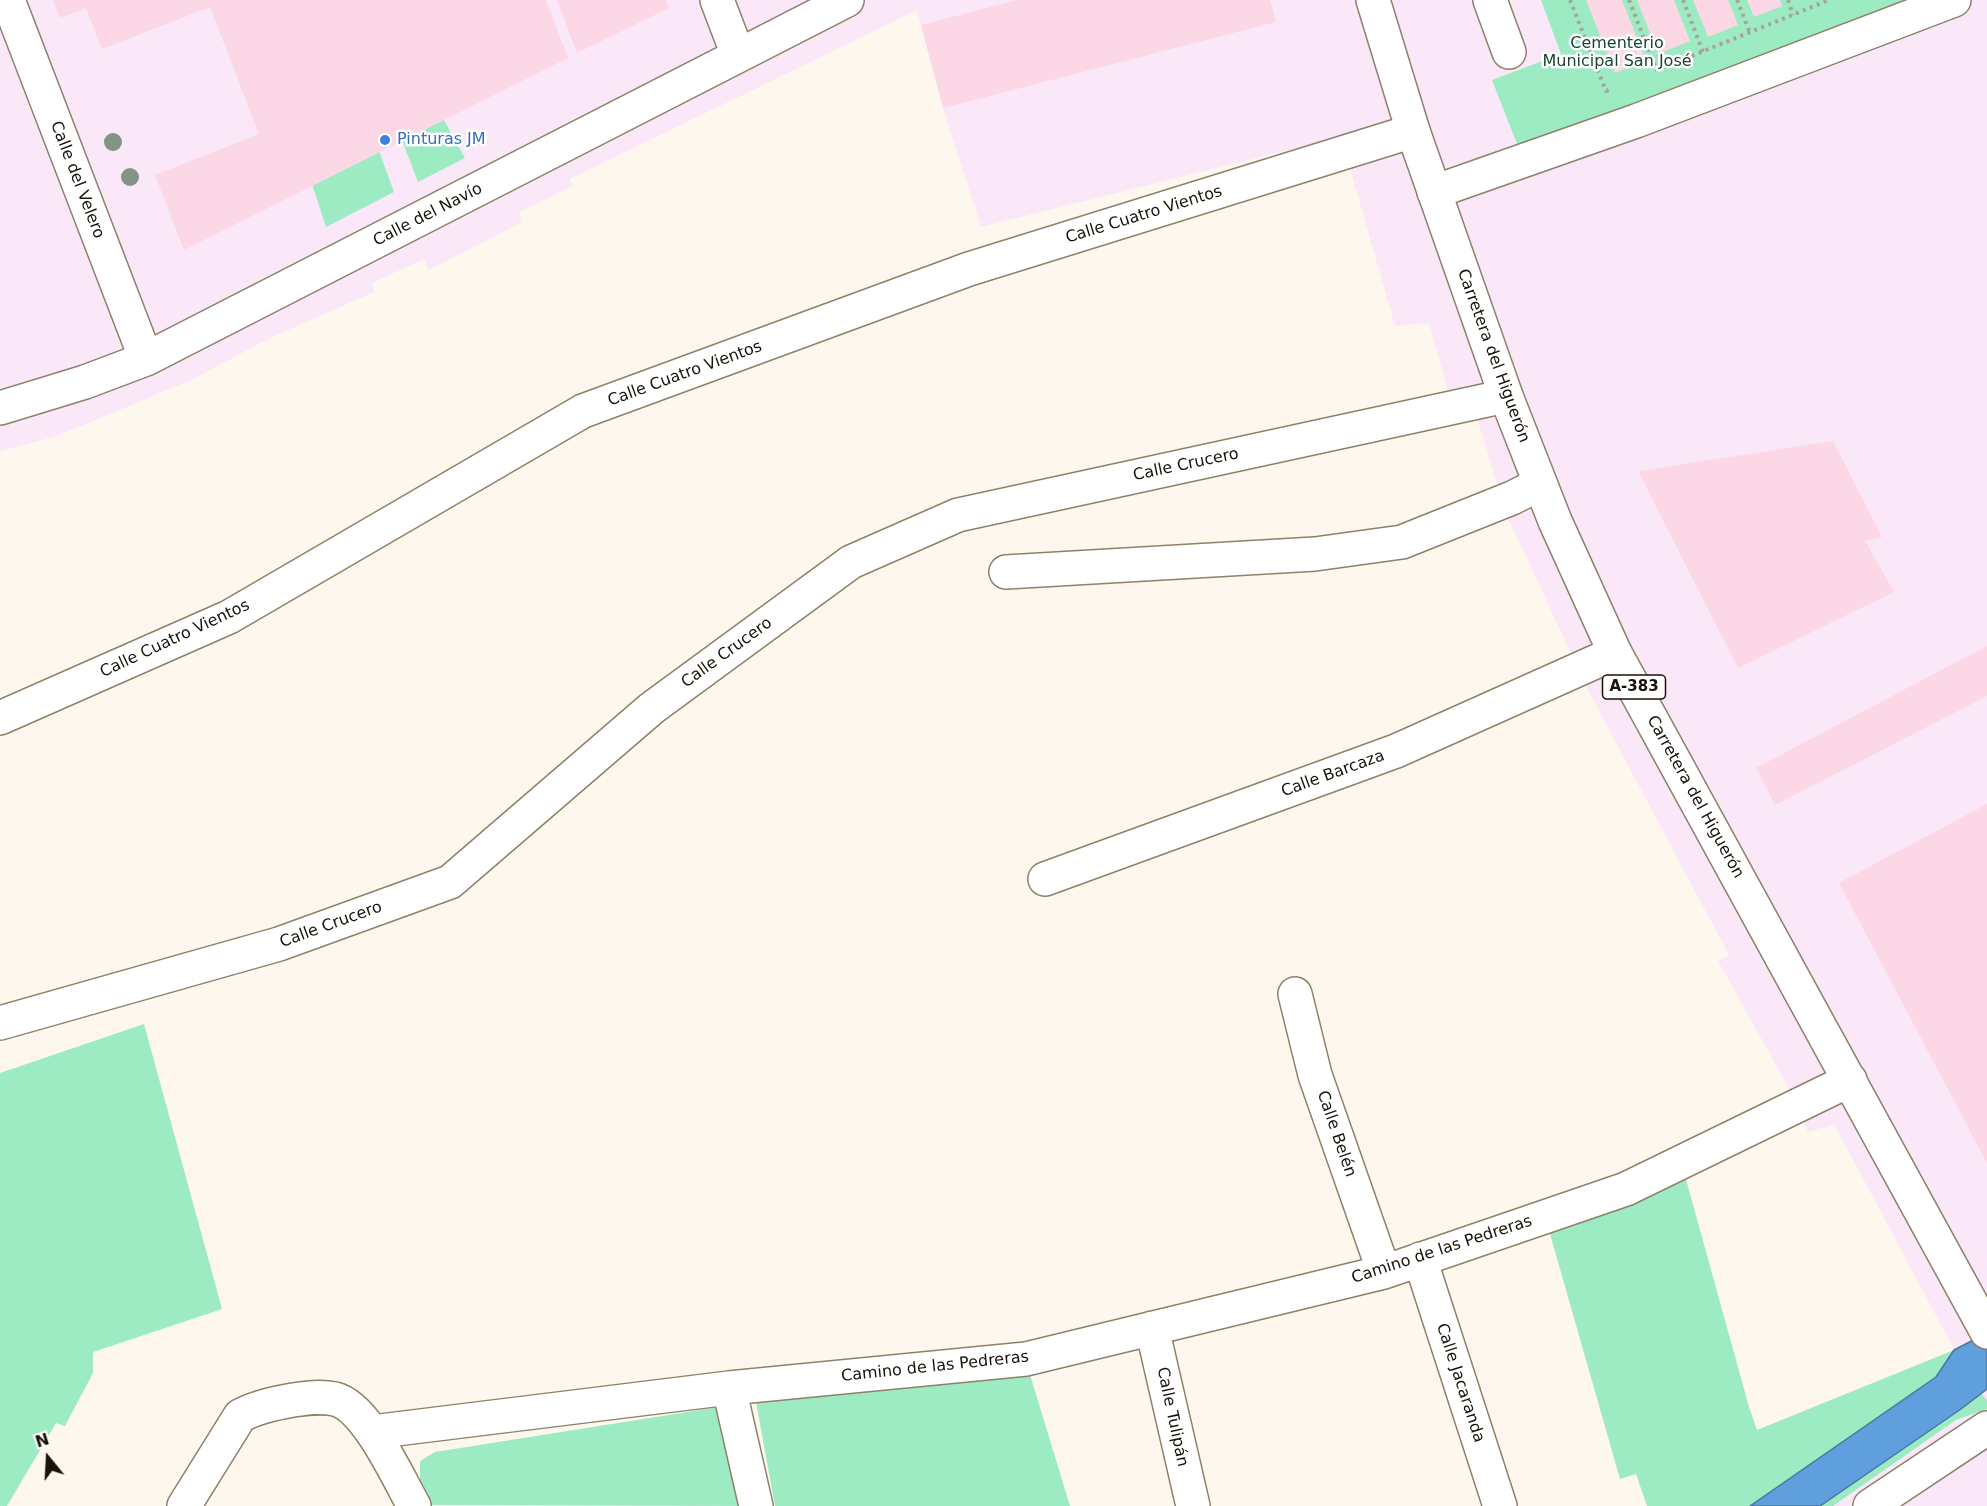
<!DOCTYPE html>
<meta charset="utf-8">
<style>
body{margin:0}
#map{position:relative;width:1987px;height:1506px;overflow:hidden;background:#fef7ed;font-family:"DejaVu Sans",sans-serif}
canvas{display:block}
.north{position:absolute;left:18px;top:1428px;width:60px;height:60px;-webkit-text-stroke:4px #fff;paint-order:stroke;rotate:342deg;font-size:16px;font-weight:700;line-height:24px;text-align:center;color:#181209}
.north::after{content:'';display:block;margin:auto;width:21px;height:27px;background:#181209;clip-path:polygon(50% 0,100% 100%,50% 72%,0 100%)}
</style>
<div id="map">
<canvas width="1987" height="1506"></canvas>
<div class="north">N</div>
</div>
<script>
const ctx = document.querySelector('canvas').getContext('2d');
ctx.lineJoin = 'round';
function paint(path, color) {
  ctx.fillStyle = color;
  ctx.fill(path, 'evenodd');
}
function stroke(path, color, width, dash) {
  ctx.strokeStyle = color;
  ctx.lineWidth = width;
  ctx.lineCap = dash ? 'butt' : 'round';
  ctx.setLineDash(dash || []);
  ctx.stroke(path);
}
function drawText(font, color, halo, rows, align = 'center') {
  ctx.font = font + ' "DejaVu Sans",sans-serif';
  ctx.lineWidth = 5;
  ctx.setLineDash([]);
  ctx.textBaseline = 'middle';
  ctx.strokeStyle = halo;
  ctx.fillStyle = color;
  for (const [text, x, y, turn = 0] of rows) {
    ctx.save();
    ctx.translate(x, y);
    ctx.rotate((+turn || 0) * Math.PI / 180);
    ctx.textAlign = isNaN(turn) ? turn : align;
    if (halo) ctx.strokeText(text, 0, 0);
    ctx.fillText(text, 0, 0);
    ctx.restore();
  }
}
const industrial = new Path2D(`
 M 0,0 L 1987,0 L 1987,1400 L 1972,1383 L 1834,1124 L 1808,1132 L 1787,1085 L 1718,961 L 1729,955 L 1589,692 L 1507,516 L 1476,415 L 1455,417 L 1429,323 L 1395,326 L 1341,137 L 981,227 L 943,108 L 917,10 L 570,179 L 573,186 L 519,212 L 522,222 L 429,270 L 424,259 L 372,283 L 374,292 L 272,337 L 189,381 L 57,436 L 0,451 Z
 M 1987,1409 L 1987,1506 L 1833,1506 L 1956,1420 Z`);
const green = new Path2D(`
 M 1541,0 L 1907,0 L 1519,149 L 1492,80 L 1561,54 Z
 M 444,120 L 465,158 L 418,182 L 402,140 Z
 M 379,151 L 394,192 L 326,227 L 312,184 Z
 M 144,1024 L 222,1309 L 93,1352 L 93,1373 L 65,1426 L 56,1423 L 7,1506 L 0,1506 L 0,1073 Z
 M 1684,1172 L 1749,1407 L 1757,1430 L 1954,1350 L 1972,1383 L 1987,1400 L 1987,1409 L 1956,1420 L 1833,1506 L 1647,1506 L 1636,1474 L 1620,1479 L 1548,1227 Z
 M 1028,1368 L 1070,1506 L 775,1506 L 756,1402 L 970,1379 Z
 M 719,1407 L 746,1506 L 426,1505 L 420,1482 L 420,1461 L 435,1452 Z`);
const water = new Path2D(`
 M 1987,1333 L 1987,1389 L 1961,1409 L 1820,1506 L 1750,1506 L 1936,1377 L 1954,1350 Z`);
const building = new Path2D(`
 M 53,0 L 546,0 L 568,58 L 184,250 L 155,175 L 259,134 L 210,7 L 102,49 L 86,8 L 60,18 Z
 M 557,0 L 666,0 L 669,8 L 577,53 Z
 M 1017,0 L 1270,0 L 1276,22 L 943,108 L 921,25 Z
 M 1586,0 L 1622,0 L 1646,61 L 1615,73 Z
 M 1637,0 L 1674,0 L 1690,41 L 1658,54 Z
 M 1693,0 L 1728,0 L 1738,25 L 1708,37 Z
 M 1747,0 L 1780,0 L 1782,6 L 1754,17 Z
 M 1833,441 L 1882,537 L 1865,541 L 1894,592 L 1738,668 L 1638,471 Z
 M 1987,646 L 1987,696 L 1775,805 L 1756,768 Z
 M 1987,804 L 1987,1163 L 1839,883 Z`);
const path = new Path2D(`
 M 1570,0 L 1606,91 L 1609,90
 M 1629,0 L 1657,71
 M 1683,0 L 1703,52
 M 1737,0 L 1750,33
 M 1788,0 L 1793,15
 M 1657,70 L 1829,0`);
const minor = new Path2D(`
 M 8,0 L 146,359
 M 717,0 L 738,55
 M 1490,0 L 1509,52
 M 1434,192 L 1636,121 L 1954,0
 M 0,408 L 85,382 L 146,359 L 847,0
 M 1006,572 L 1315,554 L 1402,542 L 1512,498 L 1540,484
 M 0,718 L 229,617 L 583,411 L 969,269 L 1413,131
 M 1045,879 L 1396,751 L 1615,653
 M 1295,994 L 1315,1075 L 1384,1272
 M 0,1023 L 279,944 L 450,882 L 652,708 L 851,562 L 958,515 L 1506,396
 M 1420,1259 L 1500,1506
 M 1152,1328 L 1193,1506
 M 729,1388 L 756,1506
 M 372,1432 L 729,1388 L 1026,1359 L 1384,1272 L 1626,1189 L 1850,1080
 M 184,1506 L 240,1416 C 256,1407 275,1403 293,1400 C 307,1398 321,1396 335,1399 C 367,1407 398,1478 414,1506
 M 1870,1506 L 1987,1428`);
const major = new Path2D(`
 M 1373,0 L 1413,131 L 1506,396 L 1555,521 L 1615,653 L 1987,1332`);
const trees = [
 [113,142],
 [130,177]
];
const markers = [
 [385,140,6,"#3f7fe0"]
];
const shields = [
 [1634,687,63]
];
const shieldNames = [
 ["A-383",1634,687]
];
const parkNames = [
 ["Cementerio",1617,44],
 ["Municipal San José",1617,62]
];
const shopNames = [
 ["Pinturas JM",397,140]
];
const streetNames = [
 ["Calle del Velero",77,180,69],
 ["Calle del Navío",428,215,-27],
 ["Calle Cuatro Vientos",1144,215,-17],
 ["Carretera del Higuerón",1493,356,70],
 ["Calle Cuatro Vientos",685,374,-20],
 ["Calle Crucero",1186,465,-12],
 ["Calle Cuatro Vientos",175,639,-25],
 ["Calle Crucero",727,653,-36],
 ["Calle Barcaza",1333,774,-20],
 ["Carretera del Higuerón",1695,797,61],
 ["Calle Crucero",331,925,-20],
 ["Calle Belén",1336,1134,71],
 ["Camino de las Pedreras",1442,1250,-18],
 ["Camino de las Pedreras",935,1367,-6],
 ["Calle Jacaranda",1460,1383,72],
 ["Calle Tulipán",1172,1417,78]
];
paint(industrial, '#fae7f8');
paint(green, '#9cebc3');
paint(water, '#5f9fdd');
stroke(water, '#4a759d', 1.5);
paint(building, '#fcd7e5');
stroke(minor, '#8f8069', 36);
stroke(major, '#8f8069', 36);
stroke(path, '#a9a299', 4, [3, 4.5]);
stroke(minor, '#fff', 33);
stroke(major, '#fff', 33);
ctx.fillStyle = '#819485';
for (const [x, y] of trees) {
  ctx.beginPath();
  ctx.arc(x, y, 9, 0, 2 * Math.PI);
  ctx.fill();
}
for (const [x, y, r, color] of markers) {
  const dot = new Path2D();
  dot.arc(x, y, r, 0, 2 * Math.PI);
  ctx.fillStyle = color;
  ctx.fill(dot);
  stroke(dot, '#fff', 2);
}
for (const [x, y, w] of shields) {
  const box = new Path2D();
  box.roundRect(x - w / 2, y - 12, w, 24, 4.5);
  ctx.fillStyle = '#fff';
  ctx.fill(box);
  stroke(box, '#181209', 1.5);
}
drawText('bold 15px', '#181209', null, shieldNames);
drawText('16px', '#1a4330', '#fff', parkNames);
drawText('16px', '#366cbe', '#fff', shopNames, 'left');
drawText('16px', '#181209', '#fff', streetNames);
</script>
